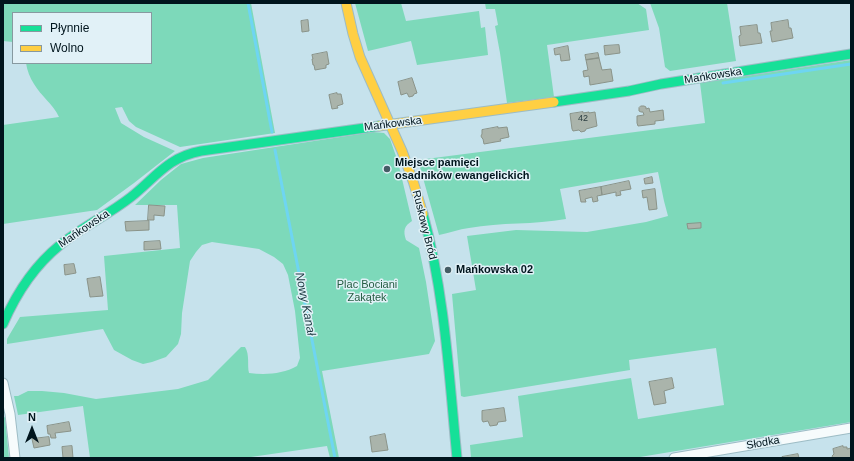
<!DOCTYPE html>
<meta charset="utf-8">
<style>
body{margin:0}
#map{position:relative;width:854px;height:461px;overflow:hidden;background:#c6e2ec;font-family:Helvetica,sans-serif}
canvas{display:block}
.frame{position:absolute;inset:0;border:4px solid #00151d;pointer-events:none}
.legend{position:absolute;left:12px;top:12px;width:140px;height:52px;box-sizing:border-box;background:#e1f1f7;border:1px solid #8799a0;margin:0;padding:5px 7px;list-style:none;font-size:12px;color:#00151d}
.legend li{display:flex;align-items:center;gap:8px;height:20px}
.legend b{width:20px;border:1px solid #8799a0}
.north{position:absolute;left:12px;top:409px;width:40px;height:40px;-webkit-text-stroke:3px #e1f1f7;paint-order:stroke;rotate:0deg;font-size:11px;font-weight:700;line-height:16px;text-align:center;color:#00151d}
.north::after{content:'';display:block;margin:auto;width:14px;height:18px;background:#00151d;clip-path:polygon(50% 0,100% 100%,50% 72%,0 100%)}
</style>
<div id="map">
<canvas width="854" height="461"></canvas>
<div class="frame"></div>
<ul class="legend">
<li><b style="height:5px;background:#16e098"></b>Płynnie</li>
<li><b style="height:5px;background:#ffcf43"></b>Wolno</li>
</ul>
<div class="north">N</div>
</div>
<script>
const ctx = document.querySelector('canvas').getContext('2d');
ctx.lineJoin = 'round';
function paint(path, color) {
  ctx.fillStyle = color;
  ctx.fill(path, 'evenodd');
}
function stroke(path, color, width, dash) {
  ctx.strokeStyle = color;
  ctx.lineWidth = width;
  ctx.lineCap = dash ? 'butt' : 'round';
  ctx.setLineDash(dash || []);
  ctx.stroke(path);
}
function drawText(font, color, halo, rows, align = 'center') {
  ctx.font = font + ' Helvetica,sans-serif';
  ctx.lineWidth = 3;
  ctx.setLineDash([]);
  ctx.textBaseline = 'middle';
  ctx.strokeStyle = halo;
  ctx.fillStyle = color;
  for (const [text, x, y, turn = 0] of rows) {
    ctx.save();
    ctx.translate(x, y);
    ctx.rotate((+turn || 0) * Math.PI / 180);
    ctx.textAlign = isNaN(turn) ? turn : align;
    if (halo) ctx.strokeText(text, 0, 0);
    ctx.fillText(text, 0, 0);
    ctx.restore();
  }
}
const green = new Path2D(`
 M 3,3 L 251,3 L 275,133 L 180,147 L 136,127 L 129,121 L 122,107 L 115,108 L 121,123 L 144,137 L 175,151 L 134,183 L 97,210 L 3,224 L 3,125 L 59,117 C 53,104 41,96 34,84 C 30,78 27,70 26,63 L 151,63 L 151,13 L 13,13 L 13,42 L 3,41 Z
 M 355,3 L 401,3 L 406,21 L 479,11 L 481,28 L 485,27 L 488,55 L 417,65 L 411,41 L 368,51 Z
 M 485,3 L 637,3 L 646,9 L 649,30 L 547,45 L 554,97 L 507,103 L 500,53 L 495,26 L 498,25 L 495,9 L 486,9 Z
 M 650,3 L 727,3 L 736,61 L 670,71 L 665,67 L 659,28 Z
 M 851,60 L 851,422 L 634,458 L 471,458 L 470,445 L 523,437 L 518,396 L 631,378 L 638,419 L 724,405 L 716,348 L 629,360 L 630,370 L 464,397 L 461,396 L 452,294 L 476,290 L 467,236 L 516,230 L 587,232 L 646,222 L 668,216 L 664,201 L 658,172 L 560,189 L 566,219 C 534,225 501,222 469,228 C 459,229 449,233 439,235 L 418,160 L 705,123 L 700,83 Z
 M 373,132 L 384,133 L 390,139 L 398,162 L 412,221 C 404,226 403,231 406,240 L 419,248 L 426,282 L 435,341 L 429,354 L 322,371 L 339,458 L 330,458 L 327,446 L 244,458 L 90,458 L 83,406 L 18,415 L 14,396 L 18,396 L 28,391 L 42,391 L 64,393 L 96,399 L 178,389 L 208,380 L 241,347 L 245,347 C 250,355 247,365 249,373 C 266,375 283,374 297,366 L 300,358 L 295,311 L 288,275 L 283,264 L 274,257 L 259,249 L 212,242 L 202,245 L 196,252 L 190,261 L 182,313 L 181,334 L 178,344 L 166,357 L 152,362 L 143,364 L 132,360 L 114,350 L 103,329 L 7,344 L 7,339 L 20,317 L 108,310 L 104,256 L 180,248 L 177,205 L 135,205 L 161,180 L 181,164 L 203,158 Z
 M 5,417 L 9,458 L 3,458 L 3,418 Z`);
const stream = new Path2D(`
 M 248,3 L 272,132
 M 723,83 L 851,64
 M 275,150 L 335,458`);
const building = new Path2D(`
 M 308,20 L 309,31 L 302,32 L 301,21 Z
 M 788,20 L 789,28 L 791,28 L 793,38 L 772,42 L 770,31 L 772,31 L 771,23 Z
 M 757,25 L 758,33 L 760,33 L 762,43 L 740,46 L 739,36 L 741,35 L 740,27 Z
 M 619,45 L 620,53 L 605,55 L 604,46 Z
 M 568,46 L 570,60 L 561,61 L 560,54 L 555,55 L 554,49 Z
 M 327,52 L 329,64 L 326,65 L 326,68 L 315,70 L 314,65 L 313,65 L 312,59 L 313,59 L 312,55 Z
 M 598,53 L 599,58 L 586,60 L 585,55 Z
 M 599,58 L 602,70 L 611,69 L 613,81 L 590,85 L 589,76 L 584,77 L 583,71 L 588,70 L 586,60 Z
 M 412,78 L 417,93 L 414,94 L 413,96 L 409,97 L 407,93 L 401,95 L 398,82 Z
 M 337,93 L 337,94 L 341,94 L 343,104 L 337,106 L 338,108 L 332,109 L 329,95 Z
 M 641,106 L 644,106 L 646,107 L 646,109 L 649,108 L 650,112 L 663,110 L 664,120 L 655,121 L 655,124 L 638,126 L 637,123 L 637,116 L 644,115 L 643,112 L 641,112 L 639,111 L 639,108 Z
 M 583,112 L 583,113 L 589,112 L 589,113 L 595,112 L 597,126 L 586,129 L 585,131 L 581,132 L 579,130 L 573,131 L 572,129 L 570,114 Z
 M 498,127 L 498,128 L 507,127 L 509,137 L 500,139 L 501,141 L 495,142 L 484,144 L 483,139 L 482,138 L 481,136 L 482,134 L 482,130 Z
 M 652,177 L 653,183 L 645,184 L 644,179 Z
 M 629,181 L 631,189 L 620,191 L 621,195 L 616,196 L 616,192 L 602,195 L 601,187 Z
 M 601,187 L 602,195 L 597,196 L 598,201 L 593,202 L 592,197 L 585,199 L 586,202 L 581,202 L 579,191 Z
 M 655,189 L 657,209 L 649,210 L 647,197 L 643,198 L 642,191 Z
 M 149,205 L 165,206 L 164,216 L 154,215 L 154,220 L 148,220 Z
 M 149,221 L 149,230 L 126,231 L 125,222 Z
 M 701,223 L 701,228 L 688,229 L 687,224 Z
 M 160,241 L 161,249 L 144,250 L 144,242 Z
 M 74,264 L 76,273 L 65,275 L 64,265 Z
 M 100,277 L 103,296 L 90,297 L 87,279 Z
 M 672,378 L 674,388 L 664,391 L 666,403 L 654,405 L 649,382 Z
 M 504,408 L 506,421 L 498,422 L 497,425 L 490,426 L 488,421 L 483,422 L 482,420 L 482,411 Z
 M 69,422 L 71,431 L 55,433 L 56,438 L 51,438 L 50,434 L 48,434 L 47,426 Z
 M 385,434 L 388,450 L 372,452 L 370,437 Z
 M 49,437 L 50,445 L 34,448 L 32,439 Z
 M 72,446 L 73,458 L 63,458 L 62,447 Z
 M 843,446 L 843,447 L 847,447 L 847,449 L 851,448 L 851,458 L 833,458 L 832,456 L 834,454 L 833,449 Z
 M 798,454 L 799,458 L 782,458 L 782,457 Z`);
const street = new Path2D(`
 M 3,383 L 10,414 L 15,458
 M 674,458 L 851,428`);
const fast = new Path2D(`
 M 554,102 L 629,91 L 661,84 L 851,54
 M 423,214 C 445,294 449,376 457,458
 M 3,324 C 16,294 34,266 60,245 C 82,227 108,215 131,197 C 155,178 168,157 201,151 L 379,126`);
const slow = new Path2D(`
 M 346,3 L 353,34 L 360,57 L 402,151 L 413,181 L 423,214
 M 379,126 L 554,102`);
const markers = [
 [387,169,4,"#455d65"],
 [448,270,4,"#455d65"]
];
const numberNames = [
 ["42",583,119]
];
const streetNames = [
 ["Mańkowska",713,76,-9],
 ["Mańkowska",393,124,-7],
 ["Ruskowy Bród",424,225,76],
 ["Mańkowska",84,229,-34],
 ["Słodka",763,443,-10]
];
const poiNames = [
 ["Miejsce pamięci",395,163],
 ["osadników ewangelickich",395,176],
 ["Mańkowska 02",456,270]
];
const parkNames = [
 ["Plac Bociani",367,285],
 ["Zakątek",367,298]
];
const waterNames = [
 ["Nowy Kanał",305,304,79]
];
paint(green, '#7dd9ba');
stroke(stream, '#6ed5f2', 3);
paint(building, '#aab4ab');
stroke(building, '#8a9389', 1);
stroke(street, '#9dbcc5', 11);
stroke(fast, '#9dbcc5', 11);
stroke(slow, '#9dbcc5', 11);
stroke(street, '#f6fbfc', 9);
stroke(fast, '#16e098', 9);
stroke(slow, '#ffcf43', 9);
for (const [x, y, r, color] of markers) {
  const dot = new Path2D();
  dot.arc(x, y, r, 0, 2 * Math.PI);
  ctx.fillStyle = color;
  ctx.fill(dot);
  stroke(dot, '#e1f1f7', 1.5);
}
drawText('9px', '#2a3d40', null, numberNames);
drawText('11px', '#00151d', '#e1f1f7', streetNames);
drawText('bold 11px', '#00151d', '#e1f1f7', poiNames, 'left');
drawText('11px', '#265e43', '#e1f1f7', parkNames);
drawText('italic 12px', '#223f47', '#e1f1f7', waterNames);
</script>
